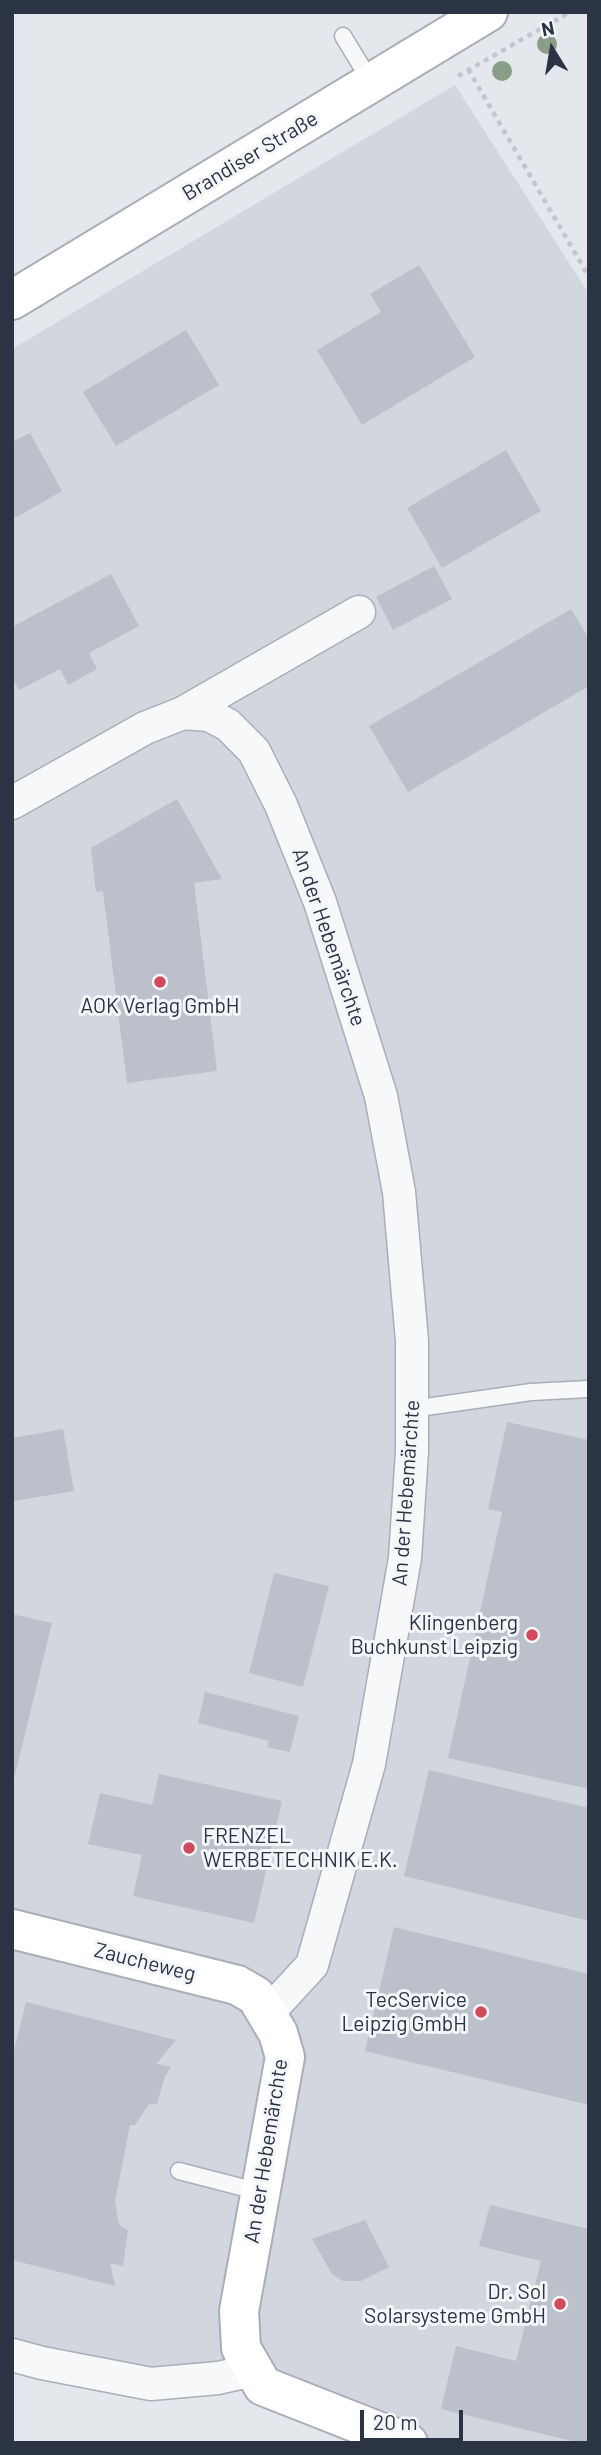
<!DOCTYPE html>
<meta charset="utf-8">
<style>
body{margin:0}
#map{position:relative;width:601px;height:2455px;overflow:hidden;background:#e4e7ec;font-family:Barlow,sans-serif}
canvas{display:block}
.frame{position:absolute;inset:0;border:14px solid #2b3445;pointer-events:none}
.north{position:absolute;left:517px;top:14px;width:70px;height:70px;-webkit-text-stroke:5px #f4f6f9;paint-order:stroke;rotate:349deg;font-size:19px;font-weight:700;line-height:28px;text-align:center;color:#2b3445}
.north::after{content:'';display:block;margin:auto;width:24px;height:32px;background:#2b3445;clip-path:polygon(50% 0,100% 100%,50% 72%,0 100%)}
.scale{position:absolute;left:360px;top:2410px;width:103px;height:32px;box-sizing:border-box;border:4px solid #2b3445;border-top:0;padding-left:9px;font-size:21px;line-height:24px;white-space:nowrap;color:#2b3445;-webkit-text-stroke:5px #f4f6f9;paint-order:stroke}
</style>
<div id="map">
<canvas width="601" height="2455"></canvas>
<div class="frame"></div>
<div class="north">N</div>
<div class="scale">20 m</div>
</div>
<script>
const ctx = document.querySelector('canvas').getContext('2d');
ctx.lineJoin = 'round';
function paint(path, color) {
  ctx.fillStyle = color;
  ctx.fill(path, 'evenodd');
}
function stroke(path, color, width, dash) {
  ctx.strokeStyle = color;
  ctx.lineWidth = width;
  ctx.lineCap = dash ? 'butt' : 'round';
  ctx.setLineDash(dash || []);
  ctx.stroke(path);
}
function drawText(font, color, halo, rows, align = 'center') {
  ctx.font = font + ' Barlow,sans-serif';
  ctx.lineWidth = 6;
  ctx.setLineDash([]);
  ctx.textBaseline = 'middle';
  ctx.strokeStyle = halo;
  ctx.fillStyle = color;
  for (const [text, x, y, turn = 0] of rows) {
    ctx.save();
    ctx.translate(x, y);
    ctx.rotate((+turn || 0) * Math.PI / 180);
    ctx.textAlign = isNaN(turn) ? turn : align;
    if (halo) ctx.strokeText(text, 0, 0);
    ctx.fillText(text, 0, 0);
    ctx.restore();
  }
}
const built = new Path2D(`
 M 455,85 L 589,294 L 589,2443 L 412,2443 L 263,2386 L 12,2355 L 12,349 Z`);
const building = new Path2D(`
 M 419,265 L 475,357 L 362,425 L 317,350 L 381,312 L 370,294 Z
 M 186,330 L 219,385 L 116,446 L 83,392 Z
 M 30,433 L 62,491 L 15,518 L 12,513 L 12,442 Z
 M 506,450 L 541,511 L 442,568 L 407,508 Z
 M 434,566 L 452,599 L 393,630 L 376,597 Z
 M 111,574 L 139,626 L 89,653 L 97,669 L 68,685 L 60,669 L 19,690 L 12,677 L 12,627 Z
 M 571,609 L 589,639 L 589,686 L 408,792 L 369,726 Z
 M 177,799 L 222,879 L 194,883 L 217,1071 L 127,1083 L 103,891 L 96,892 L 91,848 Z
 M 507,1422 L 589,1440 L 589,1789 L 448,1758 L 502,1512 L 488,1509 Z
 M 63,1429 L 74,1491 L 14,1501 L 12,1438 Z
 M 274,1573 L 329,1586 L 303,1687 L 249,1673 Z
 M 12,1614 L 52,1623 L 13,1783 L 12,1783 Z
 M 205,1692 L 299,1716 L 290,1752 L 267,1747 L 269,1741 L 198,1723 Z
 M 429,1770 L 589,1808 L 589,1921 L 404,1876 Z
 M 159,1774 L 282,1801 L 254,1923 L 133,1896 L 142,1855 L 88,1844 L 100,1793 L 152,1805 Z
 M 394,1927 L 589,1974 L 589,2105 L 365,2051 Z
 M 26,2002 L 176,2040 L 156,2064 L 171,2067 L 165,2076 L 157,2104 L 149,2104 L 135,2125 L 130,2125 L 115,2201 L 119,2225 L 128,2230 L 123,2266 L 110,2263 L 115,2286 L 12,2260 L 12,2058 Z
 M 490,2205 L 589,2229 L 589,2443 L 580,2443 L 441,2409 L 456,2346 L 516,2361 L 541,2261 L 479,2246 Z
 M 365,2220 L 389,2267 L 361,2281 L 343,2281 L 332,2274 L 312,2239 Z`);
const path = new Path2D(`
 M 468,69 L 589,277
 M 458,76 L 570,12`);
const lane = new Path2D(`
 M 343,36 L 371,82
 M 412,1409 L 531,1392 L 589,1389
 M 179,2171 L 260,2192`);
const street = new Path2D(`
 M 183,713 L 359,612
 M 12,803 L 145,728 L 183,713 L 209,715 L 228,725 L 254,751 L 281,805 L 320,902 L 381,1096 L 399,1192 L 412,1341 L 412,1451 L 405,1558 L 369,1764 L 312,1965 L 267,2014
 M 12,2355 L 42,2363 L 151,2384 L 218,2378 L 254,2370`);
const secondary = new Path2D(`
 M 12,300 L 488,12
 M 12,1929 L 237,1985 L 256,1996 L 278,2033 L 285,2057 L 239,2311 L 241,2348 L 263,2386 L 408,2443`);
const trees = [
 [547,44],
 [502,71]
];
const markers = [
 [160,982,7,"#d1495b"],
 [532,1635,7,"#d1495b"],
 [189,1848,7,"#d1495b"],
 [481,2012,7,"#d1495b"],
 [560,2304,7,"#d1495b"]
];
const streetNames = [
 ["Brandiser Straße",250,156,-31],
 ["An der Hebemärchte",329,937,71],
 ["An der Hebemärchte",406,1493,-86],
 ["Zaucheweg",145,1962,14],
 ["An der Hebemärchte",266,2151,-81]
];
const poiNames = [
 ["AOK Verlag GmbH",160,1006,"center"],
 ["Klingenberg",518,1623],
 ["Buchkunst Leipzig",518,1647],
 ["FRENZEL",203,1836,"left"],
 ["WERBETECHNIK E.K.",203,1860,"left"],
 ["TecService",467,2000],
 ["Leipzig GmbH",467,2024],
 ["Dr. Sol",546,2292],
 ["Solarsysteme GmbH",546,2316]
];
paint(built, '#d2d6de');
paint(building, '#bbc0ca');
stroke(lane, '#a9aeb7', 19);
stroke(street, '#a9aeb7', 35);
stroke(secondary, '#a9aeb7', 42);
stroke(path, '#c2c5cb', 4.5, [5, 5]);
stroke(lane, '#f7f8fa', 16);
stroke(street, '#f7f8fa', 32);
stroke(secondary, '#fff', 38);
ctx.fillStyle = '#899d89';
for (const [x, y] of trees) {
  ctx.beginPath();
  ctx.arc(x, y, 10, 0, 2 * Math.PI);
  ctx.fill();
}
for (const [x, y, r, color] of markers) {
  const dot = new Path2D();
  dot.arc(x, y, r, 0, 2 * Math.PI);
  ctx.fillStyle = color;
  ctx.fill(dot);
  stroke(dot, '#f4f6f9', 2.5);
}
drawText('21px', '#2b3445', '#f4f6f9', streetNames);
drawText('21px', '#2b3445', '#f4f6f9', poiNames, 'right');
</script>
